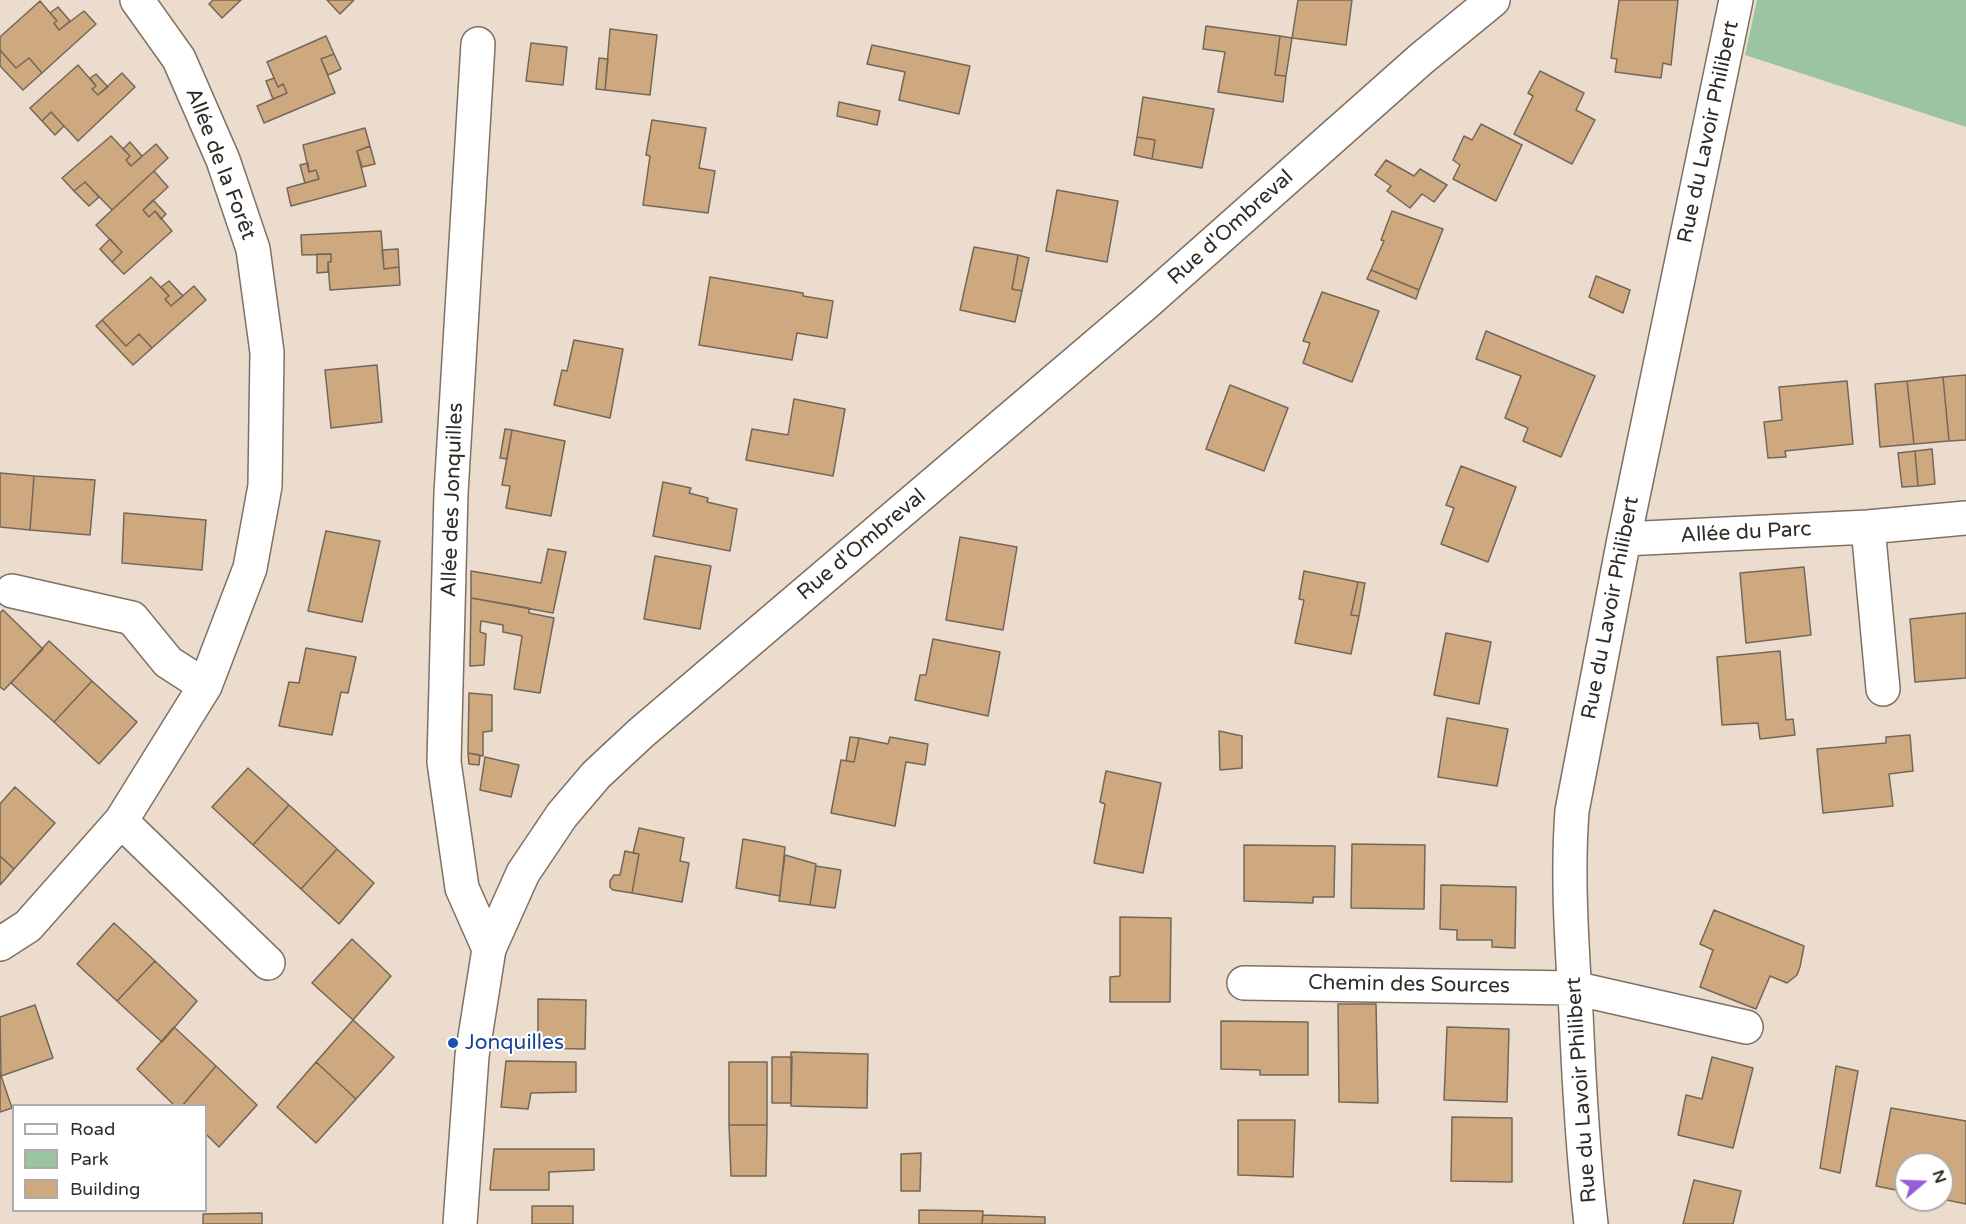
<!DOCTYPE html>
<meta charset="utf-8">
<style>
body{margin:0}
#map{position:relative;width:1966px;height:1224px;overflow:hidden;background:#ecdccd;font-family:"Varela Round",sans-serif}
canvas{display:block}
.legend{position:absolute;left:12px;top:1104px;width:195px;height:108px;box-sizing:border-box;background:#fff;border:2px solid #adaaa8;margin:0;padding:8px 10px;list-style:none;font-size:18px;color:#312b25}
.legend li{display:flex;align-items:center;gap:12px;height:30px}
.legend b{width:30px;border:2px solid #adaaa8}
.north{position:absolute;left:1894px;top:1152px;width:60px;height:60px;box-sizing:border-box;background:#fff;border:2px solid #adaaa8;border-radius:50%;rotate:71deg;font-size:16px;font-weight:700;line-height:24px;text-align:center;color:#312b25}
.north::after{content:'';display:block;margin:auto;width:21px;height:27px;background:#945ed6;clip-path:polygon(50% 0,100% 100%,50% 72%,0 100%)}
</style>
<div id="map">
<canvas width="1966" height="1224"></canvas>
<ul class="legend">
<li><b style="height:8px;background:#fff"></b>Road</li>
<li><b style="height:16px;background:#9bc4a0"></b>Park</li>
<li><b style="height:16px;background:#cea87f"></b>Building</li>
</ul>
<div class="north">N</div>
</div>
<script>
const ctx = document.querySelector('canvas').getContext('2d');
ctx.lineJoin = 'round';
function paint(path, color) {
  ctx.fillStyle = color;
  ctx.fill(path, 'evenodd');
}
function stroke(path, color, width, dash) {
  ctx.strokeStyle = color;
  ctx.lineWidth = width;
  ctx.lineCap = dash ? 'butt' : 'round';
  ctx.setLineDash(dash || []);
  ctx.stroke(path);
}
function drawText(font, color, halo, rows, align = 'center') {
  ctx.font = font + ' "Varela Round",sans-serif';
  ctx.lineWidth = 4.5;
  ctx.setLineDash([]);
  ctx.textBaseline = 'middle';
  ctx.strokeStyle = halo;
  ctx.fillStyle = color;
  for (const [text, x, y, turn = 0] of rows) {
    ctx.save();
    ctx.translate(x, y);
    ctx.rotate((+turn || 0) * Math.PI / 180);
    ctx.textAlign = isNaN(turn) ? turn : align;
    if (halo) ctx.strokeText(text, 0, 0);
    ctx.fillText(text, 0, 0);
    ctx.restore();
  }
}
const green = new Path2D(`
 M 1757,0 L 1966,0 L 1966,127 L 1745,55 Z`);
const building = new Path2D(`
 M 213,0 L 241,0 L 222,18 L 209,4 Z
 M 327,0 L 354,0 L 340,14 Z
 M 1298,0 L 1352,0 L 1346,45 L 1292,38 Z
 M 1619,0 L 1678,0 L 1671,65 L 1663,63 L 1661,78 L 1615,72 L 1617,59 L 1611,58 Z
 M 40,1 L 57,21 L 54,23 L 59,30 L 84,11 L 96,24 L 42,73 L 29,58 L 16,68 L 0,50 L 0,37 Z
 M 58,7 L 70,21 L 59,30 L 54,23 L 57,21 L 50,13 Z
 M 1206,26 L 1280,36 L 1275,75 L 1286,76 L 1283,102 L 1218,92 L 1225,52 L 1203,49 Z
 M 610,29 L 657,35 L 650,95 L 605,90 Z
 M 326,36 L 334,54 L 321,59 L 335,93 L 264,123 L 257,106 L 287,93 L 283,84 L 278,87 L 267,62 Z
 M 1280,36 L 1292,38 L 1286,76 L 1275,75 Z
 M 531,43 L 567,47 L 563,85 L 526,81 Z
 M 872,45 L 970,66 L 959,114 L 899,100 L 905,72 L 867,64 Z
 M 0,50 L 16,68 L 29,58 L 42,73 L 23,90 L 0,66 Z
 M 334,54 L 341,69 L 328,75 L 321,59 Z
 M 599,58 L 608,59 L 605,90 L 596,89 Z
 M 78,65 L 96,86 L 92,89 L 98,95 L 122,73 L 135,87 L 78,141 L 51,112 L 42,121 L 30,108 Z
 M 1540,71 L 1584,93 L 1576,110 L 1595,120 L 1572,164 L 1514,134 L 1533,96 L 1528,93 Z
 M 96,74 L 108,87 L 98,95 L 92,89 L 96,86 L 90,78 Z
 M 274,78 L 278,87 L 283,84 L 287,93 L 273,99 L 266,81 Z
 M 1143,97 L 1214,109 L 1202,168 L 1152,159 L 1155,140 L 1137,137 Z
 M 839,102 L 880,111 L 877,125 L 837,116 Z
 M 51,112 L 64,126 L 55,135 L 42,121 Z
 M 652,120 L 706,128 L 699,168 L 715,171 L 708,213 L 643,205 L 650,156 L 646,155 Z
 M 1481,124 L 1522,145 L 1496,201 L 1453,179 L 1460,165 L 1453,160 L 1464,136 L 1472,140 Z
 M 365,128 L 370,146 L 357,151 L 366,186 L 291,206 L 287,188 L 319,179 L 316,170 L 309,172 L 303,145 Z
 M 111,136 L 130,156 L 126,160 L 131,166 L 156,144 L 168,158 L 112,210 L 85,182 L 74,191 L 62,178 Z
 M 1137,137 L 1155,140 L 1152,159 L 1134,155 Z
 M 130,142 L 142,156 L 131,166 L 126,160 L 130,156 L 123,149 Z
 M 370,146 L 375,164 L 362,167 L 357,151 Z
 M 1386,160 L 1414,176 L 1420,169 L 1447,185 L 1434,202 L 1422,194 L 1410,208 L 1387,191 L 1391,186 L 1375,175 Z
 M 308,163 L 309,172 L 316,170 L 319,179 L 305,183 L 300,165 Z
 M 154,171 L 168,187 L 143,210 L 149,217 L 155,211 L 172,231 L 124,274 L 112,262 L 122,252 L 96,225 Z
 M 85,182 L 99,197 L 89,206 L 74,191 Z
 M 1057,190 L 1118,201 L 1107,262 L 1046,251 Z
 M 153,200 L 166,214 L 161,219 L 155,211 L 149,217 L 143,210 Z
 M 1392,211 L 1443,229 L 1419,290 L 1371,270 L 1384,241 L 1381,240 Z
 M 381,231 L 384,269 L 399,267 L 400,285 L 330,290 L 328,262 L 331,262 L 331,254 L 302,255 L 301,235 Z
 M 110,239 L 122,252 L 112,262 L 100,249 Z
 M 974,247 L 1018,255 L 1012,289 L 1022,291 L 1015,322 L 960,310 Z
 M 398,249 L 399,267 L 384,269 L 382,250 Z
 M 317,254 L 331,254 L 331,262 L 328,262 L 328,272 L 317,273 Z
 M 1018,255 L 1029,258 L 1022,291 L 1012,289 Z
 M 1371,270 L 1419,290 L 1416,299 L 1367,279 Z
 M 1596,276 L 1630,290 L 1623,313 L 1589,297 Z
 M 151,277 L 169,296 L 165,299 L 171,306 L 194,286 L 206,300 L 152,348 L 139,334 L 126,346 L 102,320 Z
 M 710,277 L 803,293 L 803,296 L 833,301 L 827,338 L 797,333 L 792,360 L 699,345 Z
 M 169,281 L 183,296 L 171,306 L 165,299 L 169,296 L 161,287 Z
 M 1322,292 L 1379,311 L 1352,382 L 1303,363 L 1310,343 L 1303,341 Z
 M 102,320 L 126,346 L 139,334 L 152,348 L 133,365 L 96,326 Z
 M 1486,331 L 1595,376 L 1561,457 L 1523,441 L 1528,428 L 1505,418 L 1521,376 L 1476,359 Z
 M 574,340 L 623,349 L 610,418 L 554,405 L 562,370 L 567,371 Z
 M 377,365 L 382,422 L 331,428 L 325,370 Z
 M 1966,375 L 1966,440 L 1949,441 L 1943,377 Z
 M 1943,377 L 1949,441 L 1914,444 L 1907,381 Z
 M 1847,381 L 1853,444 L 1785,451 L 1786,457 L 1768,458 L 1764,422 L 1782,420 L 1779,387 Z
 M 1907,381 L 1914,444 L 1880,447 L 1875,384 Z
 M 1230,385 L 1288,408 L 1264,471 L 1206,449 Z
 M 794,399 L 845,409 L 833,476 L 746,460 L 752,429 L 788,435 Z
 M 505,429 L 512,430 L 507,459 L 500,458 Z
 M 512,430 L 565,441 L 551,516 L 506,508 L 510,486 L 502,485 Z
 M 1932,449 L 1935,484 L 1918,486 L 1915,451 Z
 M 1915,451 L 1918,486 L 1902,487 L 1898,453 Z
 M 1461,466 L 1516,487 L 1488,562 L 1441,544 L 1454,508 L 1446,505 Z
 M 0,473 L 34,476 L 30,530 L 0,527 Z
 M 34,476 L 95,480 L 90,535 L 30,530 Z
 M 663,482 L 691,488 L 689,493 L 708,498 L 707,502 L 737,509 L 730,551 L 653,536 Z
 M 124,513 L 206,520 L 202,570 L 122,563 Z
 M 326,531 L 380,541 L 362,622 L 308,611 Z
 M 960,537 L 1017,547 L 1003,630 L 946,620 Z
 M 548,549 L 566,552 L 553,613 L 471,598 L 471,571 L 541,583 Z
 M 655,556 L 711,566 L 700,629 L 644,619 Z
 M 1804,567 L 1811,635 L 1746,643 L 1740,573 Z
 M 1304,571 L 1358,582 L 1351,615 L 1359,616 L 1351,654 L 1295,643 L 1304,600 L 1299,599 Z
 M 1358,582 L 1365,583 L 1359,616 L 1351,615 Z
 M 471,598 L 529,608 L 529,613 L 554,618 L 540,693 L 514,689 L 522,636 L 503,632 L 503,625 L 481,621 L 480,632 L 486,634 L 484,665 L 470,666 Z
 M 3,610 L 43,649 L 4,690 L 0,687 L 0,613 Z
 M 1966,613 L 1966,678 L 1915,682 L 1910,619 Z
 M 1446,633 L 1491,642 L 1479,704 L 1434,695 Z
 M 933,639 L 1000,652 L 988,716 L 915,700 L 920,675 L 926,675 Z
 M 49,641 L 92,681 L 54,722 L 11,683 Z
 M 306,648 L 356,657 L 348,693 L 341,692 L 332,735 L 279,726 L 289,682 L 299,683 Z
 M 1780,651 L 1786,720 L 1793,719 L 1795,735 L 1760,739 L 1758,723 L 1722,725 L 1717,657 Z
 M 92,681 L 137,722 L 99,764 L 54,722 Z
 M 469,693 L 492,695 L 492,731 L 483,732 L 483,756 L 468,753 Z
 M 1447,718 L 1508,729 L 1497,786 L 1438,777 Z
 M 1219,731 L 1242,736 L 1242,768 L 1220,770 Z
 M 1910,735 L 1913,771 L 1889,774 L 1893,806 L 1823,813 L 1817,749 L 1886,743 L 1886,737 Z
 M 850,737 L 859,738 L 854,762 L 846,761 Z
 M 890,737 L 928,744 L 925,765 L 906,762 L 895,826 L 831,813 L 841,760 L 854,762 L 859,738 L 888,744 Z
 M 468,753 L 480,755 L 479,765 L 469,764 Z
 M 485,757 L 519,765 L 511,797 L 480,790 Z
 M 248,768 L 289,805 L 253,845 L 212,807 Z
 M 1106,771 L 1161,783 L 1143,873 L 1094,863 L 1105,804 L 1100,802 Z
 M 15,787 L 55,823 L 14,869 L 0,856 L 0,804 Z
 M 289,805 L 337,849 L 301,889 L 253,845 Z
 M 639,828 L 684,838 L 680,861 L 689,863 L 682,902 L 632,893 L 639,854 L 633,853 Z
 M 743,839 L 785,847 L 780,896 L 736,888 Z
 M 1352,844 L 1425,845 L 1424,909 L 1351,908 Z
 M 1244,845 L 1335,846 L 1334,897 L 1313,897 L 1313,903 L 1244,901 Z
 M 337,849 L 374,883 L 339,924 L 301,889 Z
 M 625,851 L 639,854 L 632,893 L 613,890 L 610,887 L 610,881 L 614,875 L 620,875 Z
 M 785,855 L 816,864 L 810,905 L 779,901 Z
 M 0,856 L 14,869 L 0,885 Z
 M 816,866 L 841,870 L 835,908 L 810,905 Z
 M 1441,885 L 1516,887 L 1515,948 L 1492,947 L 1492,940 L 1457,940 L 1457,930 L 1440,929 Z
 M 1714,910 L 1804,946 L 1800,967 L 1797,975 L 1787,983 L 1770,976 L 1756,1009 L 1700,987 L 1713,950 L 1700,944 Z
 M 1120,917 L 1171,918 L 1170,1002 L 1110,1002 L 1110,977 L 1120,976 Z
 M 114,923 L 155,961 L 117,1001 L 77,964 Z
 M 352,939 L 391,976 L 353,1020 L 312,983 Z
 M 155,961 L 197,1001 L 162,1042 L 117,1001 Z
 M 538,999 L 586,1000 L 585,1049 L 538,1048 Z
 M 1338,1004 L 1376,1004 L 1378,1103 L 1339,1102 Z
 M 35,1005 L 53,1058 L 1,1076 L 0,1017 Z
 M 353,1020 L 394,1057 L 356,1099 L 316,1062 Z
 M 1221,1021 L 1308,1022 L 1308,1075 L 1260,1075 L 1260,1070 L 1221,1069 Z
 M 174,1027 L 216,1066 L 182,1106 L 175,1106 L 137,1069 Z
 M 1447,1027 L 1509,1029 L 1507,1102 L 1444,1100 Z
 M 791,1052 L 868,1054 L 867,1108 L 791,1106 Z
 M 772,1057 L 792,1057 L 791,1103 L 772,1103 Z
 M 1712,1057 L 1753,1068 L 1733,1148 L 1678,1135 L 1686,1095 L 1702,1099 Z
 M 506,1061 L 576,1062 L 576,1092 L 531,1093 L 528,1109 L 501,1107 Z
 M 316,1062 L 356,1099 L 316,1143 L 277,1107 Z
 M 729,1062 L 767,1062 L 767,1125 L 729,1125 Z
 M 216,1066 L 257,1105 L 219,1147 L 206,1134 L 206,1106 L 182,1106 Z
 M 1836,1066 L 1858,1071 L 1840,1173 L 1820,1168 Z
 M 0,1073 L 12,1108 L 0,1112 Z
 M 1891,1108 L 1966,1121 L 1966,1204 L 1942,1199 L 1942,1164 L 1906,1164 L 1906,1192 L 1876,1186 Z
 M 1452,1117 L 1512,1118 L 1512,1182 L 1451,1181 Z
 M 1238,1120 L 1295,1120 L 1293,1177 L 1238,1175 Z
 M 729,1125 L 767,1125 L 766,1176 L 731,1176 Z
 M 494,1149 L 594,1149 L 594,1170 L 549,1172 L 549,1190 L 490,1190 Z
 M 921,1153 L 920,1191 L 901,1191 L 901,1154 Z
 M 1694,1180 L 1741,1191 L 1733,1224 L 1683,1224 Z
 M 532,1206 L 573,1206 L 573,1224 L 532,1224 Z
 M 919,1210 L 983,1211 L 982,1224 L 919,1224 Z
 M 262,1213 L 262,1224 L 203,1224 L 203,1214 Z
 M 983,1215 L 1045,1217 L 1045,1224 L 982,1224 Z`);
const minor = new Path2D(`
 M 478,44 L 451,493 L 444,762 L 462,888 L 489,949
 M 1868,527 L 1883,689
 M 1624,539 L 1868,527 L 1966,518
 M 12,591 L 132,618 L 168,662 L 205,686
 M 121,821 L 268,963
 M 0,944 L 28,926 L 121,821 L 205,686 L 250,568 L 265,486 L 267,352 L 253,249 L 223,160 L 179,59 L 137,0
 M 1244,983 L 1574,988 L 1746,1027
 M 460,1224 L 472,1056 L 489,949 L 523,873 L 562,815 L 596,775 L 641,733 L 1146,303 L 1421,59 L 1493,0
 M 1591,1224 C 1583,1154 1579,1084 1576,1013 C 1572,946 1567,878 1572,811 L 1624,539 L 1736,0`);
const markers = [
 [453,1043,6,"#1a4fb4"]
];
const streetNames = [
 ["Rue du Lavoir Philibert",1709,132,-78],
 ["Allée de la Forêt",220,164,69],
 ["Rue d'Ombreval",1231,228,-42],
 ["Allée des Jonquilles",453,500,-88],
 ["Allée du Parc",1746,533,-3],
 ["Rue d'Ombreval",862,545,-40],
 ["Rue du Lavoir Philibert",1611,608,-79],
 ["Chemin des Sources",1409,985,1],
 ["Rue du Lavoir Philibert",1582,1090,-94]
];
const transitNames = [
 ["Jonquilles",465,1043]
];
paint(green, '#9bc4a0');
paint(building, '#cea87f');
stroke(building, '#746759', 1.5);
stroke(minor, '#7f7064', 36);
stroke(minor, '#fff', 33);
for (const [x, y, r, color] of markers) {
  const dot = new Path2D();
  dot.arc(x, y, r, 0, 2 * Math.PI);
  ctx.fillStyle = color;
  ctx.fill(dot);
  stroke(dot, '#fff', 2);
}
drawText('21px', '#312b25', '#fff', streetNames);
drawText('21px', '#164399', '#fff', transitNames, 'left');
</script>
